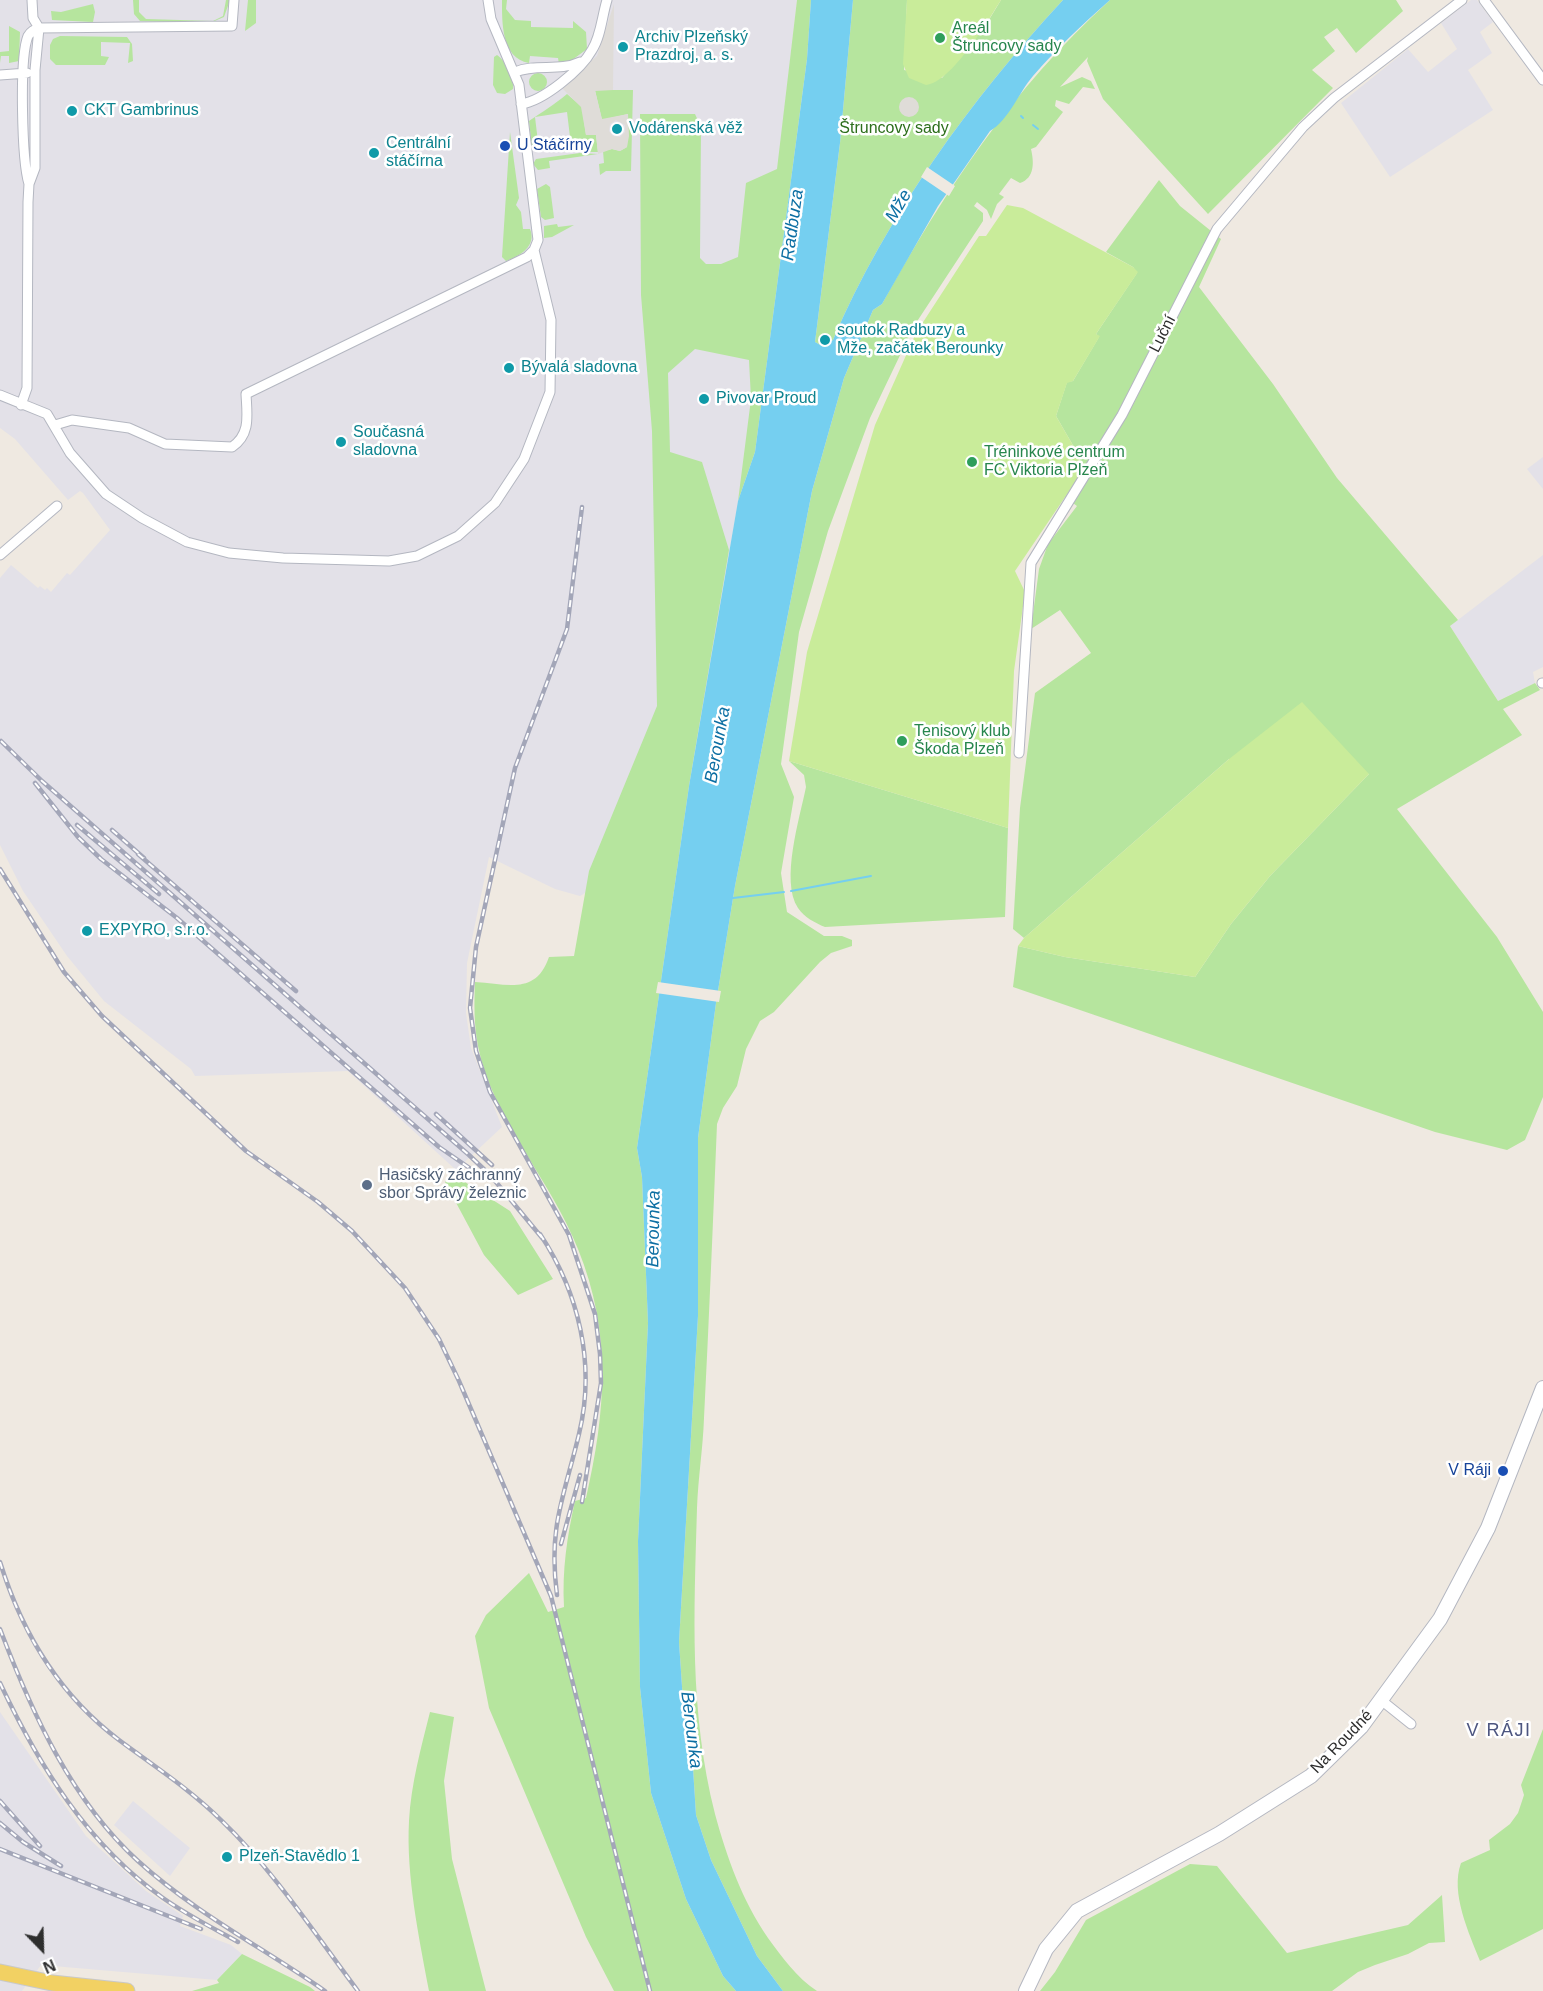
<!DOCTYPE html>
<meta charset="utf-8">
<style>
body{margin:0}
#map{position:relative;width:1543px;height:1991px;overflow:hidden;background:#efe9e1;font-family:Arial,sans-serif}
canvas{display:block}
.north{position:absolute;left:12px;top:1919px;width:60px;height:60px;-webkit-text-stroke:4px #fff;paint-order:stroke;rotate:157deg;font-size:16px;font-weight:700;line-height:24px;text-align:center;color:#2e2e2e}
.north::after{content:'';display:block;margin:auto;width:21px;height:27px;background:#2e2e2e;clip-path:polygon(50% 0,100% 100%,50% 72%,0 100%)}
</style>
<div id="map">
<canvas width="1543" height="1991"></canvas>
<div class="north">N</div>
</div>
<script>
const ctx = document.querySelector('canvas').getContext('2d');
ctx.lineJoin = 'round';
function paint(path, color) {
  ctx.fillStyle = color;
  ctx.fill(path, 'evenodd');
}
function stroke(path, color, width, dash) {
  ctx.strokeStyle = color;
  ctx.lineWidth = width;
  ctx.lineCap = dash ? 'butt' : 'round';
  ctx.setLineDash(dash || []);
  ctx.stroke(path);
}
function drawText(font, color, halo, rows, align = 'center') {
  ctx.font = font + ' Arial,sans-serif';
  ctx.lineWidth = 5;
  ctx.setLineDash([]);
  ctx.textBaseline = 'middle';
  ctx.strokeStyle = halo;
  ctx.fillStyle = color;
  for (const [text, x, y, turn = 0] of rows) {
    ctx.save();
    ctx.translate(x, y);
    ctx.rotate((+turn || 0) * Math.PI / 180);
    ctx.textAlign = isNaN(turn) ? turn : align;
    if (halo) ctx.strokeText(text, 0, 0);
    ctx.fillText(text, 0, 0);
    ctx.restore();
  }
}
const industrial = new Path2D(`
 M 0,0 L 797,0 L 745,461 L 702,713 L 602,883 L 580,896 L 555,889 L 489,857 L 467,963 L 466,1013 L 471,1048 L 502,1127 L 456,1170 L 348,1071 L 195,1076 L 191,1069 L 104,1001 L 67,956 L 23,891 L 0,845 L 0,578 L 11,565 L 38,588 L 40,586 L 45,590 L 47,588 L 51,592 L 67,573 L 70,575 L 110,530 L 83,493 L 80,491 L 68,500 L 15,439 L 0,428 Z
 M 1471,0 L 1477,0 L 1493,22 L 1480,32 L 1492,53 L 1468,70 L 1493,110 L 1390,177 L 1341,103 L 1408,49 L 1428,72 L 1457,49 L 1441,23 Z
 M 1543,457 L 1543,489 L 1527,469 Z
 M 1543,555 L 1543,667 L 1533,672 L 1535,683 L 1498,701 L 1450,626 Z
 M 0,1712 L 86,1836 L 146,1891 L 183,1916 L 180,1926 L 231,1945 L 242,1954 L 217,1980 L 41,1965 L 22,1991 L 0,1991 Z
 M 133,1801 L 190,1848 L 170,1876 L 114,1825 Z`);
const green = new Path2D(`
 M 133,0 L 139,0 L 139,12 L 146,19 L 213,21 L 223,16 L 226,0 L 230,0 L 224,17 L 210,23 L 140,21 L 134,14 Z
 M 248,0 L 256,0 L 256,23 L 245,31 Z
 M 502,0 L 507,0 L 506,9 L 515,20 L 531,21 L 531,27 L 573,28 L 573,21 L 586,32 L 587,49 L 568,63 L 559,64 L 558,58 L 530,56 L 529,63 C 501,58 502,22 502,0 Z
 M 797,0 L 811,0 L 807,59 L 755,452 L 738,501 L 751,399 L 749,360 L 695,349 L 668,373 L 670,452 L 702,462 L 729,550 L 689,786 L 637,1148 L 642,1177 L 648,1323 L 638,1541 L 640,1687 L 651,1793 L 686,1899 L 723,1976 L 736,1991 L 614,1991 L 586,1937 L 489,1708 L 475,1636 L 486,1615 L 529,1573 L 548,1612 L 564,1607 C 562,1570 567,1537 575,1501 L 586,1498 C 606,1411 612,1333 578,1249 C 551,1180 492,1118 478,1046 C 474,1025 474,1004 475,982 C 508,984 536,995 549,957 L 574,956 L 589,871 L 657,706 L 652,431 L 641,295 L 640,114 L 695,114 L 701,127 L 700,258 L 706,264 L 721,264 L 738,257 L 746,183 L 777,169 Z
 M 853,0 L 907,0 L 904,70 L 942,78 L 987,23 L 1001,0 L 1063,0 C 971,99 886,216 833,340 L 824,347 L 815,342 L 840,143 Z
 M 1110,0 L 1396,0 L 1403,11 L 1356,53 L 1337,28 L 1324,37 L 1335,51 L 1312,70 L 1333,88 L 1208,214 L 1103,99 L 1087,61 L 1088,57 L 1060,87 L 1082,77 L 1091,81 L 1095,89 L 1083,87 L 1069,104 L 1056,100 L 1055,106 L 1063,112 L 1036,147 L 1031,149 C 1034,162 1035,178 1020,183 L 1011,178 L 999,194 L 1004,197 L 997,204 L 991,219 L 987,210 L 977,202 L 974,206 L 983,213 L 983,221 L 914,326 L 870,418 L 828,531 L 799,632 L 781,764 L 794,797 L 781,873 L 787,912 L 824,936 L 842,936 L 852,940 L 852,946 L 831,953 L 820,962 L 774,1012 L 760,1021 L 746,1049 L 737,1086 L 723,1108 L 717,1124 C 713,1222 709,1320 704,1418 C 703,1448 698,1478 697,1508 C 694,1613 689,1711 715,1814 C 727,1858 742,1900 768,1938 C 782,1957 797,1978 817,1991 L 783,1991 L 757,1956 L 711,1860 L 696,1815 L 693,1768 L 684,1716 L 679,1642 L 698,1316 L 698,1138 L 716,1003 L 735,886 L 812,491 L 844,378 L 873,310 L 882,304 C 945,190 1013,88 1110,0 Z
 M 93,4 L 95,12 L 93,22 L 52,20 L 51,11 L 61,12 Z
 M 9,26 L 20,32 L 19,61 L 9,63 L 9,56 L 1,56 L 0,63 L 0,52 L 9,51 Z
 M 60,36 L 127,37 L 132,44 L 133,61 L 128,63 L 130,43 L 101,42 L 101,56 L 109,57 L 105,65 L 56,65 L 50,59 L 50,45 L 53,39 Z
 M 497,55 C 506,61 515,78 513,89 L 505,94 L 497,93 L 493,85 L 494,57 Z
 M529 82a9 9 0 1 1 18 0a9 9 0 1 1-18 0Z
 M 595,90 L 633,90 L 631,171 L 606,171 L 600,175 L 599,164 L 604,163 L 603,151 L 612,149 L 620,151 L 627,147 L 628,114 L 602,120 Z
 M 567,94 L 582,107 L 586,135 L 596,135 L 598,152 L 564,152 L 562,139 L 570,137 L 567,112 L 535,117 L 538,142 L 534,143 L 535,150 L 532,148 L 529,121 C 542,112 554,105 567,94 Z
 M 510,132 L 519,198 L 516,205 L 521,212 L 523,229 L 530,229 C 537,246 520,256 506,261 L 502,257 Z
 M 580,153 L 598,154 L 549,161 L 550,168 L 538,170 L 533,164 L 536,159 Z
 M 1159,180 L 1180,206 L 1221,239 L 1199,287 L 1273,384 L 1337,478 L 1458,620 L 1450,626 L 1498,701 L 1535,683 L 1540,690 L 1503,709 L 1522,735 L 1397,809 L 1497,937 L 1543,1012 L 1543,1097 L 1525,1140 L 1507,1150 L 1435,1132 L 1013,987 L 1018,946 L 1065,957 L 1195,977 L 1231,924 L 1270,876 L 1369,774 L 1229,759 L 1024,938 L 1013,929 L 1020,808 L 1035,693 L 1091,653 L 1060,610 L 1031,629 L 1039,569 L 1048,544 L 1077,506 L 1065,497 L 1082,472 L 1078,454 L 1056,416 L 1067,382 L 1073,381 L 1099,337 L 1096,334 L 1137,273 L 1133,267 L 1106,252 Z
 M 546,184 L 550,187 L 554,218 L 545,220 L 541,217 L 537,189 Z
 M 557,224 L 558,227 L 574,225 L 552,237 L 544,238 L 544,226 Z
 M 789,761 L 1008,828 L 1005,917 L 825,927 C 815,923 804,917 798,908 C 780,881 800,817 806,787 L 804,775 Z
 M 454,1175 L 510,1211 L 553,1279 L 518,1295 L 484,1255 L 445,1182 Z
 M 430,1712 L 454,1717 L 444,1781 L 452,1859 L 486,1991 L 429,1991 C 419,1937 406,1876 409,1821 C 411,1784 421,1748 430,1712 Z
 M 1543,1729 L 1543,1929 L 1480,1961 C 1469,1933 1450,1893 1461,1863 L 1490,1850 L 1489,1840 L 1510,1824 L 1518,1813 L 1524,1795 L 1521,1785 Z
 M 1190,1864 L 1217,1866 L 1287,1953 L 1408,1925 L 1442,1895 L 1445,1942 L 1429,1943 L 1408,1954 L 1375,1965 L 1358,1972 L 1332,1991 L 1040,1991 L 1055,1972 L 1086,1920 Z
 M 242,1954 L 310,1987 L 315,1991 L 192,1991 L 219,1983 L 217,1980 Z`);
const pitch = new Path2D(`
 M 907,0 L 1001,0 C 987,22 952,82 926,85 L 909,78 L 903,64 Z
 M 1007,205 L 1023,208 L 1133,267 L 1138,272 L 1096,334 L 1100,336 L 1073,381 L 1067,383 L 1056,416 L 1078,454 L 1082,472 L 1015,571 L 1025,592 L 1014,671 L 1008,828 L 789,761 L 807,652 L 875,425 L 916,333 L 979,236 L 986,236 Z
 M 1302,702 L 1369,774 L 1270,876 L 1231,924 L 1195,977 L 1065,957 L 1018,946 L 1024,938 L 1229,759 Z`);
const plaza = new Path2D(`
 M 614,4 L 613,90 L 595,91 L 602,119 L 628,114 L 629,136 L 627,147 L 620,151 L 612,149 L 598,154 L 596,135 L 586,135 L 581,107 L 561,87 L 597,56 ZM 616,120 L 625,125 L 625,132 L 620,137 L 613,136 L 609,131 L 610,124 Z
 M899 107a10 10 0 1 1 20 0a10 10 0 1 1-20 0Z`);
const water = new Path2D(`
 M 811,0 L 853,0 L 840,143 L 815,342 L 824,347 L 833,340 C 886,216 971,99 1063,0 L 1110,0 C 1083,24 1057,48 1033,76 C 1019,92 1009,120 990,131 L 938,206 L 882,304 L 873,310 L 844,378 L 812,491 L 735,886 L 716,1003 L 698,1138 L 698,1316 L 679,1642 L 684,1716 L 693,1768 L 696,1815 L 711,1860 L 757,1956 L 783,1991 L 736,1991 L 723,1976 L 686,1899 L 651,1793 L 640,1687 L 638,1541 L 648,1323 L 642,1177 L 637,1148 L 689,786 L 738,501 L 755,452 L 807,59 Z`);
const pier = new Path2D(`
 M 927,167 L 955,186 L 949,196 L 921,177 Z
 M 658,982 L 721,991 L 719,1002 L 656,993 Z`);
const stream = new Path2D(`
 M 1021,116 L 1023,118
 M 1033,125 L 1038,129
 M 791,891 L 871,876
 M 733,898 L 784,892`);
const street = new Path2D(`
 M 1484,0 L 1543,80
 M 515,72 C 536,63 559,72 580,62
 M 0,75 L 27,73
 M 521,104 C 543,101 581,70 592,50 C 601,36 602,16 607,0
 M 29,184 C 22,161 19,58 28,36 C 31,31 34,30 39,28 L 232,26 L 234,0
 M 0,395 L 47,414 L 70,453 L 106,494 L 142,518 L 187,542 L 229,553 L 283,558 L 389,561 L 417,556 L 458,536 L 495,503 L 524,459 L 550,392 L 551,320 L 534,250
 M 21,405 L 27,388 L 28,202 L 29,184 L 35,168 L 35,70 L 39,28 L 33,18 L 32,0
 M 55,425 L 72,420 L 129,428 L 165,444 L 232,447 C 251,434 247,415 246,394 L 527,257 L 534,250 L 538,240 L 519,85 L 491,19 L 488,0
 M 0,555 L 57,506
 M 1542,683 L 1543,683
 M 1019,753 L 1031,563 L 1122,415 L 1217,229 L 1303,127 L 1334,98 L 1462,0
 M 1381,1700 L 1411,1724`);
const secondary = new Path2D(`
 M 1026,1991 L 1046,1949 L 1077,1911 L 1219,1834 L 1311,1776 L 1361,1727 L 1440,1619 L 1488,1528 L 1543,1388`);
const primary = new Path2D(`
 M 0,1972 L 52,1983 L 127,1991`);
const rail = new Path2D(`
 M 1,741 L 42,781 L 469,1155 L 491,1176 L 543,1239
 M 35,783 L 78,837 L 101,859 L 177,918 L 439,1147 L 484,1178
 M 77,825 L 159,894
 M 112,830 L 144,858
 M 138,854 L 296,991
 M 0,869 L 64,972 L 102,1016 L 246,1151 L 318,1202 L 352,1231 L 405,1288 L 439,1339 L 459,1381 L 551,1596 L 650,1991
 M 436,1114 L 492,1165
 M 540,1234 C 579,1293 596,1364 579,1434 C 564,1497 548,1527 557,1595
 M 582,1502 L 601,1383 L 600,1354 L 595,1314 L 569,1235 L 490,1092 L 476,1051 L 470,1008 L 476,947 L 515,768 L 567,629 L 582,507
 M 561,1544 L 580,1475
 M 0,1562 C 22,1633 58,1694 119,1740 C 154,1766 191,1790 222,1821 C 274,1871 315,1934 358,1991
 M 0,1629 C 32,1713 71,1800 138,1861 C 194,1912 263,1948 325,1991
 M 0,1683 C 39,1766 88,1845 163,1898 C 187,1915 213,1928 238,1942
 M 0,1801 L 40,1846
 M 0,1823 L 23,1842 L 61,1866
 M 0,1849 L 201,1929`);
const markers = [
 [940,38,6,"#2e9e5b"],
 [623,47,6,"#0f9aa8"],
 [72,111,6,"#0f9aa8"],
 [617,129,6,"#0f9aa8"],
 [505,146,6,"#1a4fb4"],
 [374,153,6,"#0f9aa8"],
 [825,340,6,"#0f9aa8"],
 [509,368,6,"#0f9aa8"],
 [704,399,6,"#0f9aa8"],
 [341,442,6,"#0f9aa8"],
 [972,462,6,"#2e9e5b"],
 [902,741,6,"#2e9e5b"],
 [87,931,6,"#0f9aa8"],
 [367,1185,6,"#5c6f8a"],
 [1503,1471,6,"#1a4fb4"],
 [227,1857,6,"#0f9aa8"]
];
const leisureNames = [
 ["Areál",952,29],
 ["Štruncovy sady",952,47],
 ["Tréninkové centrum",984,453],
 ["FC Viktoria Plzeň",984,471],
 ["Tenisový klub",914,732],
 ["Škoda Plzeň",914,750]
];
const cultureNames = [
 ["Archiv Plzeňský",635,38],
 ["Prazdroj, a. s.",635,56],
 ["CKT Gambrinus",84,111],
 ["Vodárenská věž",629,129],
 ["Centrální",386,144],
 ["stáčírna",386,162],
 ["soutok Radbuzy a",837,331],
 ["Mže, začátek Berounky",837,349],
 ["Bývalá sladovna",521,368],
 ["Pivovar Proud",716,399],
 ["Současná",353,433],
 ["sladovna",353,451],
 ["EXPYRO, s.r.o.",99,931],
 ["Plzeň-Stavědlo 1",239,1857]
];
const parkNames = [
 ["Štruncovy sady",894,129]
];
const transitNames = [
 ["U Stáčírny",517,146],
 ["V Ráji",1491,1471,"right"]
];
const streetNames = [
 ["Luční",1163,334,-63],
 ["Na Roudné",1342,1742,-46]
];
const serviceNames = [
 ["Hasičský záchranný",379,1176],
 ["sbor Správy železnic",379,1194]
];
const waterNames = [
 ["Mže",899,206,-60],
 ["Radbuza",793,225,-82],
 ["Berounka",718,745,-80],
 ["Berounka",654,1229,-89],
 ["Berounka",691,1730,83]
];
const neighbourhoodNames = [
 ["V RÁJI",1499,1731]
];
paint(industrial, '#e3e1e8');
paint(green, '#b6e59e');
paint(pitch, '#c9ec9a');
paint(plaza, '#dfdcd8');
paint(water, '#75cff0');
paint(pier, '#efe9e1');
stroke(stream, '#75cff0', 2);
stroke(street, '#b4b7c1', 11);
stroke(secondary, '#b4b7c1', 16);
stroke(primary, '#c9c9c9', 17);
stroke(street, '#fff', 9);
stroke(secondary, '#fff', 14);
stroke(primary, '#f2d163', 15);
stroke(rail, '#a3a6b8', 4.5);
stroke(rail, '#fff', 2, [7]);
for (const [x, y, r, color] of markers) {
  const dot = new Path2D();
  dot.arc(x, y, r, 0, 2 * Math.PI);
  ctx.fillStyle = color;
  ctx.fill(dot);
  stroke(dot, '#fff', 2);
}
drawText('16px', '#27864d', '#fff', leisureNames, 'left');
drawText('16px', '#0d838f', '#fff', cultureNames, 'left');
drawText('16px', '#2c6e1b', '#fff', parkNames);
drawText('16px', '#164399', '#fff', transitNames, 'left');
drawText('16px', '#2e2e2e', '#fff', streetNames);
drawText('16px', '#4e5e75', '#fff', serviceNames, 'left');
drawText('italic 18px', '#0d6fa3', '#fff', waterNames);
ctx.letterSpacing = '1.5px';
drawText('18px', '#4d5680', '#fff', neighbourhoodNames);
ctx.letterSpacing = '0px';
</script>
